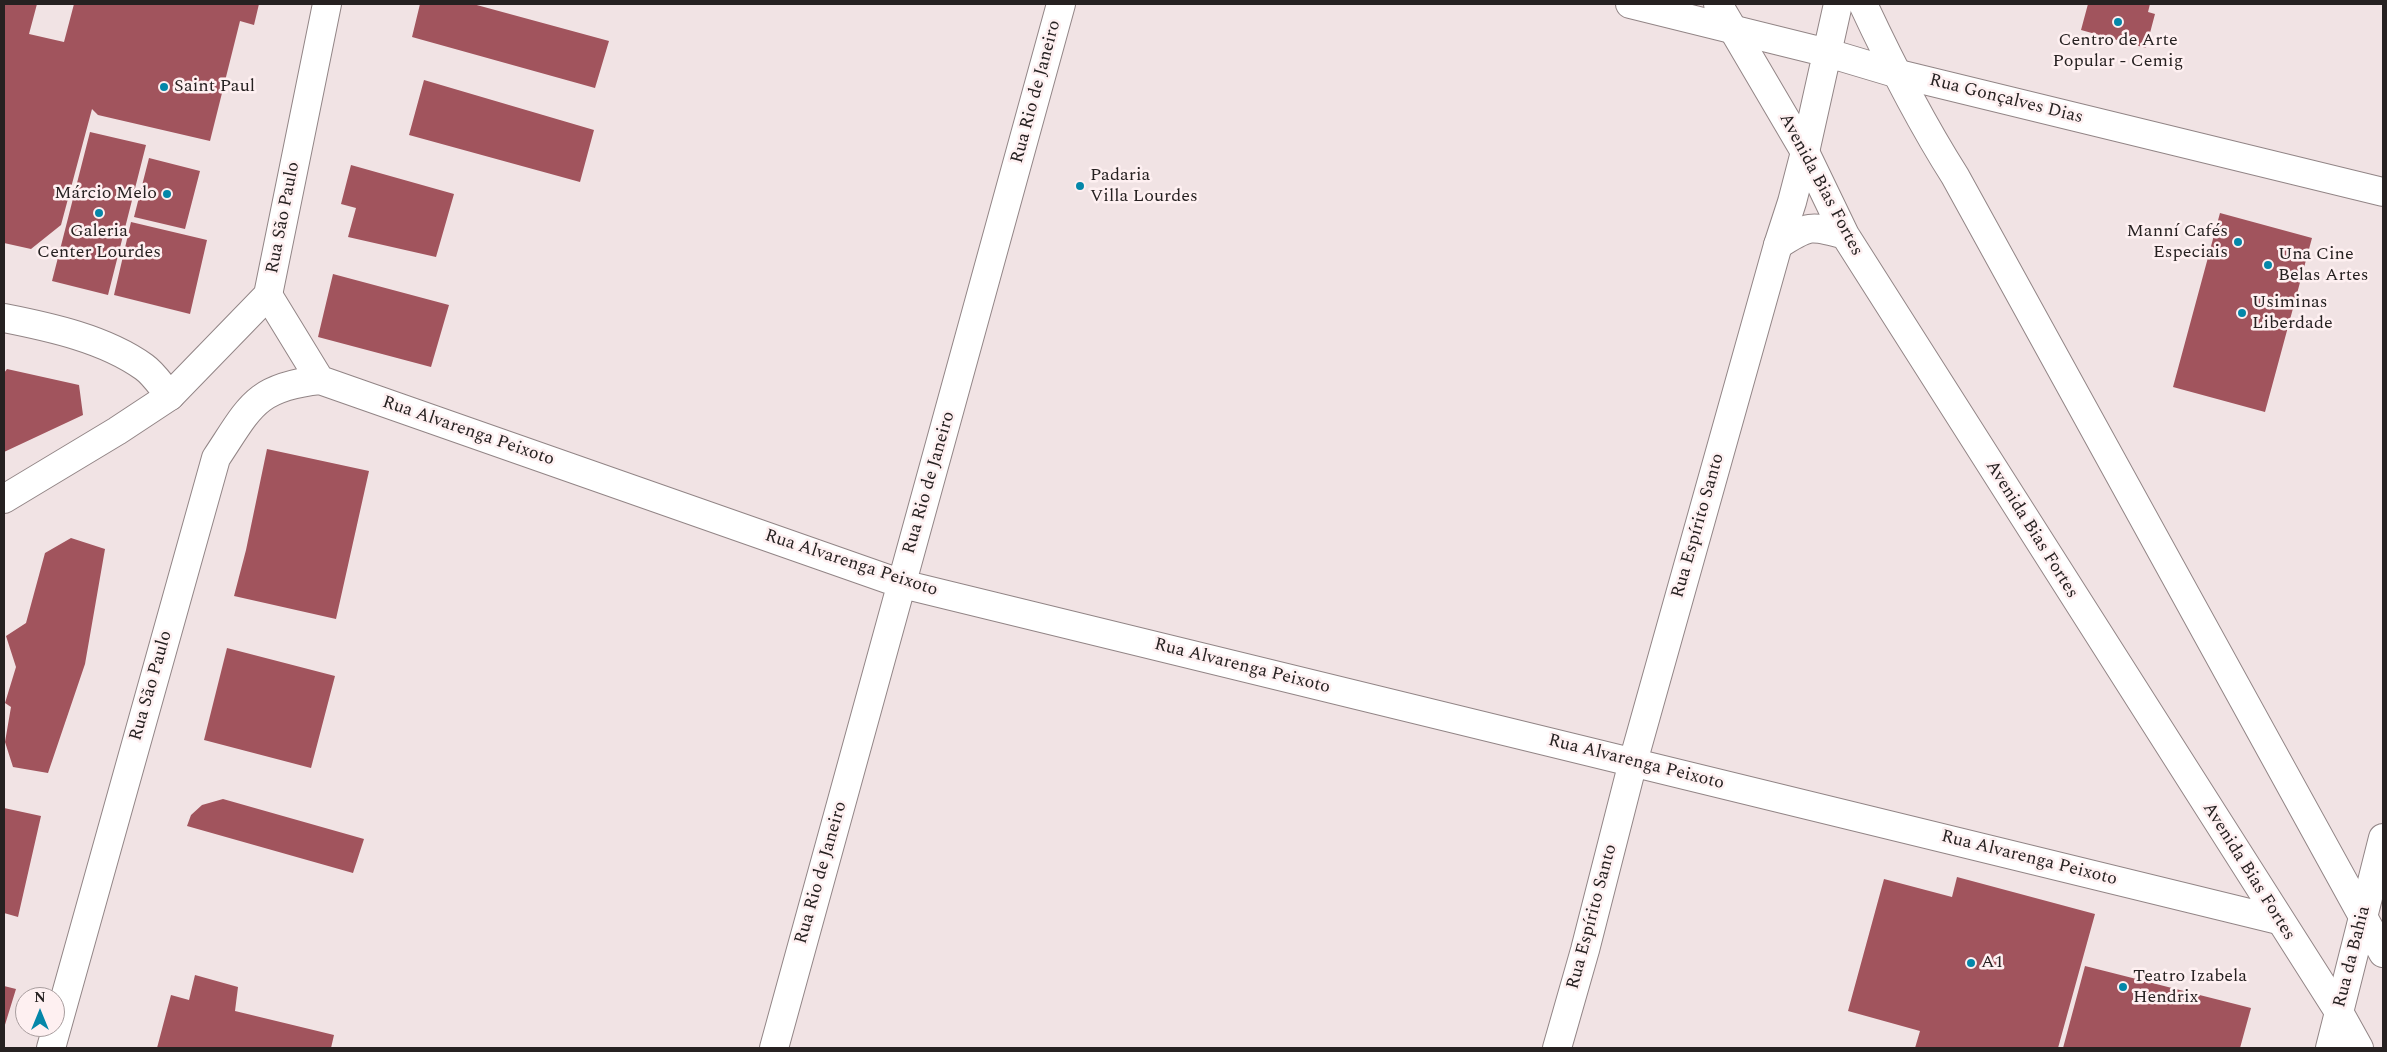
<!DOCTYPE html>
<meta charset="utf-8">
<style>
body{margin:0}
#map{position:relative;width:2387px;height:1052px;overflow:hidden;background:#f1e3e4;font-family:Spectral,serif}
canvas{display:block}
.frame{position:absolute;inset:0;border:5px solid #262121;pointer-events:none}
.north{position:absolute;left:15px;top:987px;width:50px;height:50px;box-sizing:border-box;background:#fef0f1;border:1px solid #a89d9e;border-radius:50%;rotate:0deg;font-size:14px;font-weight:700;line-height:20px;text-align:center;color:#262121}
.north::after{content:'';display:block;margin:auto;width:18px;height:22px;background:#0487a9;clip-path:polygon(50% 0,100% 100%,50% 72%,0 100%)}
</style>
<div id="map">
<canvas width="2387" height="1052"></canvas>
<div class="frame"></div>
<div class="north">N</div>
</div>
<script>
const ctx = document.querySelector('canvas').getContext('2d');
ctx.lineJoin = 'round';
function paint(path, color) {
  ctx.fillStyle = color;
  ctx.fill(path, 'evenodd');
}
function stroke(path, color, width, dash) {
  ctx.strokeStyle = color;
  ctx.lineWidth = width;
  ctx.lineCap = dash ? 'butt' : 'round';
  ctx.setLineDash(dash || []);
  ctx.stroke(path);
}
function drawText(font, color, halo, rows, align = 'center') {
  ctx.font = font + ' Spectral,serif';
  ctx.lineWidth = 5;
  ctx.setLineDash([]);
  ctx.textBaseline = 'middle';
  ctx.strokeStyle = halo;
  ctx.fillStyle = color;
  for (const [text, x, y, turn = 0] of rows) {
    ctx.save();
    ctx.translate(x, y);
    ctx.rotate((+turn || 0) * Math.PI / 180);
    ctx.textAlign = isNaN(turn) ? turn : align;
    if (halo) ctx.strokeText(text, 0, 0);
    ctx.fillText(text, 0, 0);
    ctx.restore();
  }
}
const building = new Path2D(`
 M 4,4 L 37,4 L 29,34 L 64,42 L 74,4 L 259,4 L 254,25 L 240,21 L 210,141 L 98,115 L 92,109 L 61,225 L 31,249 L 4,243 Z
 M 420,4 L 473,4 L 609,41 L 595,88 L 412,37 Z
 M 2088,4 L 2150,4 L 2148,12 L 2155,14 L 2146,48 L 2081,30 Z
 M 424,80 L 594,130 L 580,182 L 409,135 Z
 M 90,132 L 146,145 L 108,295 L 52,281 Z
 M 149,158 L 200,171 L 185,229 L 134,217 Z
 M 351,165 L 454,194 L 436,257 L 348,237 L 356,208 L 341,204 Z
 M 2220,213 L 2312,238 L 2265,412 L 2173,387 Z
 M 131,222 L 207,240 L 190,314 L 114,295 Z
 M 333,274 L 449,305 L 431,367 L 318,337 Z
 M 7,369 L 79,385 L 83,415 L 4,452 L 4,373 Z
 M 267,449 L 369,471 L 336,619 L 234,596 L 246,550 Z
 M 71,538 L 105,549 L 85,664 L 48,773 L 13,767 L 5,742 L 11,707 L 5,703 L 16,667 L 6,636 L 26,623 L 45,553 Z
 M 227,648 L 335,676 L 311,768 L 204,740 Z
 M 223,799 L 364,839 L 353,873 L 187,826 L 191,815 L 202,805 Z
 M 4,808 L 41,816 L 18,917 L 4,913 Z
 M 1957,877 L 2095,914 L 2058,1048 L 1915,1048 L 1920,1031 L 1848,1011 L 1884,879 L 1952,897 Z
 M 2085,966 L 2251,1008 L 2240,1048 L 2063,1048 Z
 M 195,975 L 238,987 L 235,1011 L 334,1035 L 331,1048 L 157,1048 L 171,995 L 189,1000 Z
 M 4,986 L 16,989 L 4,1028 Z`);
const minor = new Path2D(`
 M 268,295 L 320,380 L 902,584 L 2278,920
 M 4,318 C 50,327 105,339 144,367 C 154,374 162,387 170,396
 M 51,1048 L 216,458 C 250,407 255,387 320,380
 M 774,1048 L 1061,4`);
const tertiary = new Path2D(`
 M 1630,4 L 1828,53 L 1895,73 L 2383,192
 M 4,499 L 117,431 L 170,396 L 268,295 L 327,4
 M 1557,1048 L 1585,950 L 1633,762 L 1778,245 L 1792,202 L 1805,152 L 1838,4
 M 2330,1048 L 2383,838`);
const secondary = new Path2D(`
 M 1718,4 L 1805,152 L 1845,235 L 2339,1012 L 2359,1048
 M 1863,4 C 1891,64 1920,121 1955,176 L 2383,953
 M 1778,245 C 1809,225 1810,225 1845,235`);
const markers = [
 [2118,22,5,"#0487a9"],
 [164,87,5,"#0487a9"],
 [1080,186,5,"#0487a9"],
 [167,194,5,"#0487a9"],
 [99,213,5,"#0487a9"],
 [2238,242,5,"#0487a9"],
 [2268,265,5,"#0487a9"],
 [2242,313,5,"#0487a9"],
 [1971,963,5,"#0487a9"],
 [2123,987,5,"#0487a9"]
];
const poiNames = [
 ["Centro de Arte",2118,41,"center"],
 ["Popular - Cemig",2118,62,"center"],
 ["Saint Paul",174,87],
 ["Padaria",1090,176],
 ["Villa Lourdes",1090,197],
 ["Márcio Melo",157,194,"right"],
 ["Galeria",99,232,"center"],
 ["Center Lourdes",99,253,"center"],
 ["Manní Cafés",2228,232,"right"],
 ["Especiais",2228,253,"right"],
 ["Una Cine",2278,255],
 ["Belas Artes",2278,276],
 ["Usiminas",2252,303],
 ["Liberdade",2252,324],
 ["A1",1981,963],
 ["Teatro Izabela",2133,977],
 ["Hendrix",2133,998]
];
const streetNames = [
 ["Rua Rio de Janeiro",1037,92,-75],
 ["Rua Gonçalves Dias",2006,100,14],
 ["Avenida Bias Fortes",1820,185,62],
 ["Rua São Paulo",284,218,-79],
 ["Rua Alvarenga Peixoto",468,432,19],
 ["Rua Rio de Janeiro",930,483,-74],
 ["Rua Espírito Santo",1699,526,-74],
 ["Avenida Bias Fortes",2031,530,58],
 ["Rua Alvarenga Peixoto",851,564,18],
 ["Rua Alvarenga Peixoto",1242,667,14],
 ["Rua São Paulo",152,686,-74],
 ["Rua Alvarenga Peixoto",1636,763,14],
 ["Rua Alvarenga Peixoto",2029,859,14],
 ["Avenida Bias Fortes",2248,872,58],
 ["Rua Rio de Janeiro",822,873,-74],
 ["Rua Espírito Santo",1593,917,-75],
 ["Rua da Bahia",2353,957,-76]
];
paint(building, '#a1545d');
stroke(minor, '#928586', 30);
stroke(tertiary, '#928586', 30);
stroke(secondary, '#928586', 30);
stroke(minor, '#fff', 28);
stroke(tertiary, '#fff', 28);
stroke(secondary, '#fff', 28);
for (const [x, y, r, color] of markers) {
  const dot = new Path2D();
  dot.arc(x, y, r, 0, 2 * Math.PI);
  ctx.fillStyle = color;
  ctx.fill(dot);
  stroke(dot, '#fef0f1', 2);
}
drawText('18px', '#262121', '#fef0f1', poiNames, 'left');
drawText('18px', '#262121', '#fef0f1', streetNames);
</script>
